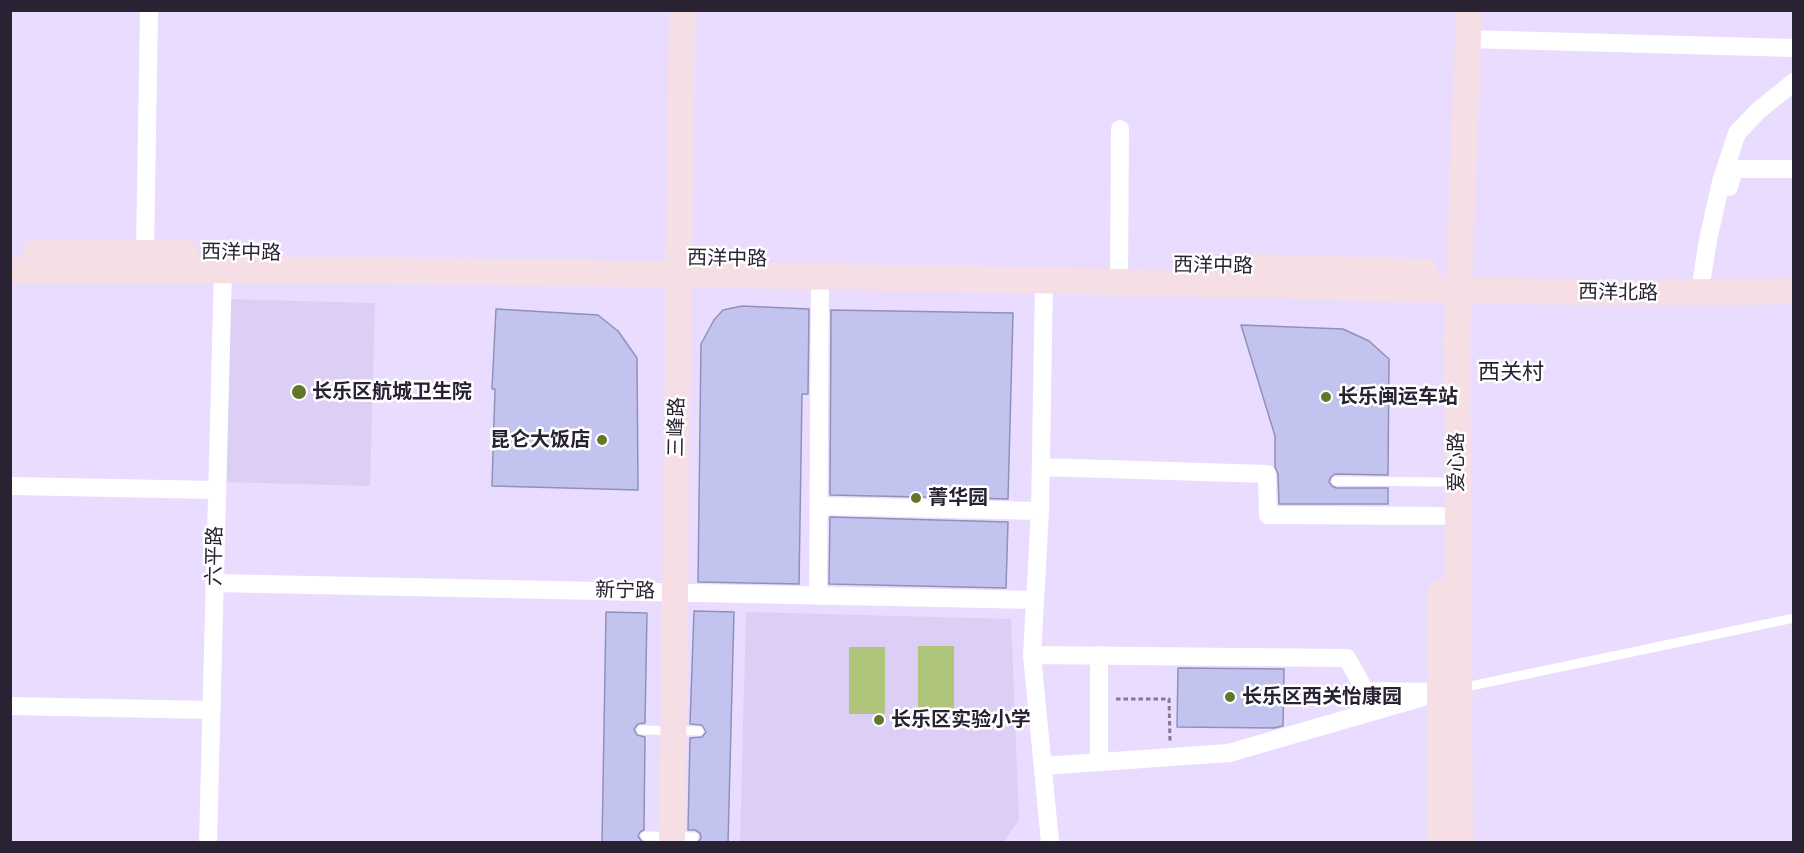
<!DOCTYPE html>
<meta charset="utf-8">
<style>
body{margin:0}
#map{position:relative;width:1804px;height:853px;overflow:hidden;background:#eadcff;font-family:"Zilla Slab",serif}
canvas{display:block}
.frame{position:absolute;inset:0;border:12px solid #292232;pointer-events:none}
</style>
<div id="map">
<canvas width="1804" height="853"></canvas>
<div class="frame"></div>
</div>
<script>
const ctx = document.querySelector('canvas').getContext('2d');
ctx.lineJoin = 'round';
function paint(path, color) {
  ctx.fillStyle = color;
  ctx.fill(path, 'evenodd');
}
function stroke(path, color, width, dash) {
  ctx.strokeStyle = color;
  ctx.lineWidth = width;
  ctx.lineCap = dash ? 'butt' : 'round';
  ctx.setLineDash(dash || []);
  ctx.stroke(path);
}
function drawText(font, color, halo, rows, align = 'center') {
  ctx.font = font + ' "Zilla Slab","Noto Sans SC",serif';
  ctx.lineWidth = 5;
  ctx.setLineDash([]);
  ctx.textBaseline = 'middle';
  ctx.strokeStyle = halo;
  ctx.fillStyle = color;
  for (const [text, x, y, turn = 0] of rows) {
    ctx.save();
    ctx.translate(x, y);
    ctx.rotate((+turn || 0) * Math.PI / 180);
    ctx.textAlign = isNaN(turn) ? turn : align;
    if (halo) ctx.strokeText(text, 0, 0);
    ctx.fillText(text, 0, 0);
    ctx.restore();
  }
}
const built = new Path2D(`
 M 227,299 L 375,303 L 370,486 L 222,482 Z
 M 746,612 L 1011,619 L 1019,820 L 1004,841 L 1001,842 L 740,842 Z`);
const green = new Path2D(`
 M 918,646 L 954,646 L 954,713 L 918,713 Z
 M 849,647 L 885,647 L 885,714 L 849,714 Z`);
const building = new Path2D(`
 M 742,306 L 809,309 L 808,394 L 802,394 L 799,584 L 698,582 L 701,344 L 714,320 L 723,310 Z
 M 496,309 L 598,315 L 618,331 L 637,358 L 638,490 L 492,486 L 495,389 L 492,389 Z
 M 831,310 L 1013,313 L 1008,499 L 830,495 Z
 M 1241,325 L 1343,329 L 1369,341 L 1389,359 L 1388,475 L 1335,474 L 1331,477 L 1329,482 L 1332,486 L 1336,488 L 1388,488 L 1388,504 L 1279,504 L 1278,474 L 1275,467 L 1275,436 Z
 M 830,517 L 1008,522 L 1006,588 L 829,584 Z
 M 694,611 L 734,612 L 728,843 L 698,843 L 701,838 L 700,833 L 695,830 L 688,830 L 690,738 L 702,737 L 706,732 L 702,725 L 690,724 Z
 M 606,612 L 647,613 L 645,723 L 638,724 L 634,729 L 637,735 L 645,737 L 644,830 L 640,832 L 638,836 L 643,843 L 602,843 Z
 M 1178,668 L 1284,669 L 1283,726 L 1274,728 L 1177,727 Z`);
const path = new Path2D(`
 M 1116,699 L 1169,699 L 1170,741`);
const lane = new Path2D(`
 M 1336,481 L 1441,482
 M 1461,688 L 1794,618
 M 641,730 L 699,731
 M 645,836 L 694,837`);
const street = new Path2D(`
 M 1468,39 L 1794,48
 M 1729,187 L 1734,169 L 1794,169
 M 145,252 L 149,10
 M 1702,278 L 1708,240 L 1721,182 L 1737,133 L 1759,110 L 1794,82
 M 1044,281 L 1040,511 L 1032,655 L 1050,842
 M 1119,282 L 1120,129
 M 1041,467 L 1267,474 L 1268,515 L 1441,516
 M 10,486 L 216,490
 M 820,506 L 1040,511
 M 214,583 L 1035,600
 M 818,596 L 820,278
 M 1032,655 L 1347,658 L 1365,691 L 1440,692 L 1450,690
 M 10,706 L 210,710
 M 1099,762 L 1099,655
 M 1043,766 L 1229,753 L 1423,697
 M 208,842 L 223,269`);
const secondary = new Path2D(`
 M 36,253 L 185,253
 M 1257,267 L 1424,272
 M 10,271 C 381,268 751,275 1122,282 C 1346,286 1570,296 1794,291
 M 1440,593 L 1440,842
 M 672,842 L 682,10
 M 1460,842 L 1457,336 L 1469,10`);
const markers = [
 [299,392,8,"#627727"],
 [1326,397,6,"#627727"],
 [602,440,6,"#627727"],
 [916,498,6,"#627727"],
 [1230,697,6,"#627727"],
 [879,720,6,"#627727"]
];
const streetNames = [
 ["西洋中路",241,253,1],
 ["西洋中路",727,259,1],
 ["西洋中路",1213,266,1],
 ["西洋北路",1618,293,1],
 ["三峰路",677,427,-89],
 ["爱心路",1457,462,-90],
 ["六平路",215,556,-89],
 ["新宁路",625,591,1]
];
const poiNames = [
 ["长乐区航城卫生院",312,392],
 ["长乐闽运车站",1338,397],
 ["昆仑大饭店",590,440,"right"],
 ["菁华园",928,498],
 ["长乐区西关怡康园",1242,697],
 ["长乐区实验小学",891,720]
];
const quarterNames = [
 ["西关村",1511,373]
];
paint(built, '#dccef5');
paint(green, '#aec57b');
paint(building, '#c2c4ef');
stroke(building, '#8f91ba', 1.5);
stroke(path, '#837992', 3, [4.5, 3]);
stroke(lane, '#fff', 9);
stroke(street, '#fff', 18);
stroke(secondary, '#f6dee5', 26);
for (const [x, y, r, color] of markers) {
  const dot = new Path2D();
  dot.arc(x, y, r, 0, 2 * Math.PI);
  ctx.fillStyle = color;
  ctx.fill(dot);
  stroke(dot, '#fff', 2);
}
drawText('20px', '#292232', '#fff', streetNames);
drawText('bold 20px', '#292232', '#fff', poiNames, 'left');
drawText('22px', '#292232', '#fff', quarterNames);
</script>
